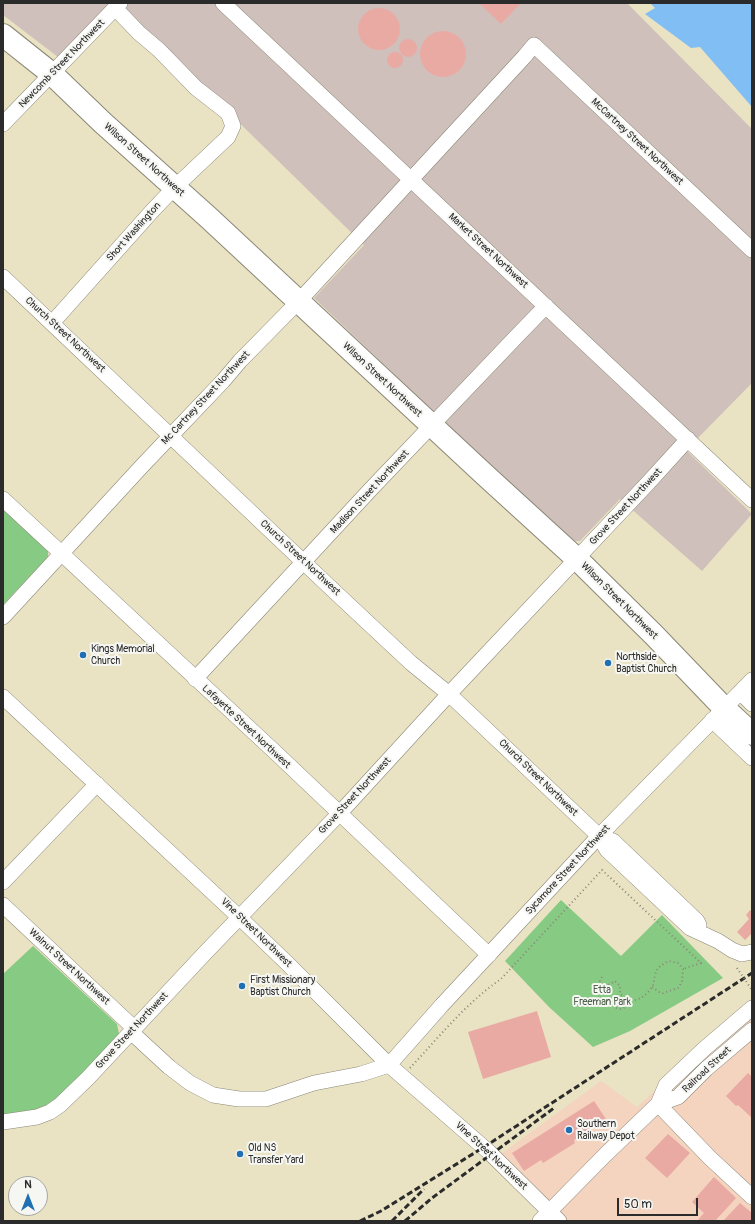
<!DOCTYPE html>
<style>
body{margin:0}
#map{position:relative;width:755px;height:1224px;overflow:hidden;background:#e9e3c3;font-family:Pangolin,sans-serif}
canvas{display:block}
.frame{position:absolute;inset:0;border:4px solid #2b2b2b;pointer-events:none}
.north{position:absolute;left:8px;top:1176px;width:40px;height:40px;box-sizing:border-box;background:#f6f6f2;border:1px solid #a5a5a2;border-radius:50%;rotate:0deg;font-size:11px;font-weight:700;line-height:16px;text-align:center;color:#2b2b2b}
.north::after{content:'';display:block;margin:auto;width:14px;height:18px;background:#1f6fb2;clip-path:polygon(50% 0,100% 100%,50% 72%,0 100%)}
.scale{position:absolute;left:617px;top:1198px;width:81px;height:18px;box-sizing:border-box;border:2px solid #2b2b2b;border-top:0;padding-left:5px;font-size:12px;line-height:14px;white-space:nowrap;color:#2b2b2b;-webkit-text-stroke:3px #f6f6f2;paint-order:stroke}
</style>
<div id="map">
<canvas width="755" height="1224"></canvas>
<div class="frame"></div>
<div class="north">N</div>
<div class="scale">50 m</div>
</div>
<script>
const ctx = document.querySelector('canvas').getContext('2d');
ctx.lineJoin = 'round';
function paint(path, color) {
  ctx.fillStyle = color;
  ctx.fill(path, 'evenodd');
}
function stroke(path, color, width, dash) {
  ctx.strokeStyle = color;
  ctx.lineWidth = width;
  ctx.lineCap = dash ? 'butt' : 'round';
  ctx.setLineDash(dash || []);
  ctx.stroke(path);
}
function drawText(font, color, halo, rows, align = 'center') {
  ctx.font = font + ' Pangolin,sans-serif';
  ctx.lineWidth = 4;
  ctx.setLineDash([]);
  ctx.textBaseline = 'middle';
  ctx.strokeStyle = halo;
  ctx.fillStyle = color;
  for (const [text, x, y, turn = 0] of rows) {
    ctx.save();
    ctx.translate(x, y);
    ctx.rotate((+turn || 0) * Math.PI / 180);
    ctx.textAlign = isNaN(turn) ? turn : align;
    if (halo) ctx.strokeText(text, 0, 0);
    ctx.fillText(text, 0, 0);
    ctx.restore();
  }
}
const built = new Path2D(`
 M 752,1002 L 752,1221 L 531,1221 L 540,1211 L 490,1162 L 601,1081 L 637,1107 L 743,1009 Z`);
const industrial = new Path2D(`
 M 3,3 L 117,3 L 58,57 L 3,15 Z
 M 117,3 L 627,3 L 752,129 L 752,383 L 698,438 L 687,451 L 752,514 L 702,571 L 620,499 L 580,541 L 570,541 L 314,298 L 364,245 Z`);
const green = new Path2D(`
 M 3,509 L 48,551 L 48,557 L 3,605 Z
 M 561,900 L 621,956 L 662,915 L 723,978 L 630,1031 L 593,1047 L 549,1007 L 505,961 Z
 M 33,946 L 117,1024 L 119,1034 L 111,1045 L 58,1098 L 34,1113 L 3,1116 L 3,974 Z`);
const water = new Path2D(`
 M 650,3 L 752,3 L 752,107 L 700,47 L 691,48 L 645,14 L 655,8 Z`);
const building = new Path2D(`
 M 479,3 L 521,3 L 501,24 Z
 M358 29a21 21 0 1 1 42 0a21 21 0 1 1-42 0Z
 M420 54a23 23 0 1 1 46 0a23 23 0 1 1-46 0Z
 M399 48a9 9 0 1 1 18 0a9 9 0 1 1-18 0Z
 M387 60a8 8 0 1 1 16 0a8 8 0 1 1-16 0Z
 M 750,910 L 752,912 L 752,933 L 745,940 L 737,932 L 749,919 L 746,915 Z
 M 537,1011 L 551,1057 L 483,1079 L 468,1032 Z
 M 748,1073 L 752,1077 L 752,1118 L 738,1105 L 736,1106 L 726,1096 Z
 M 594,1101 L 606,1119 L 574,1140 L 575,1143 L 543,1163 L 541,1160 L 524,1171 L 512,1153 Z
 M 668,1134 L 690,1153 L 667,1178 L 645,1158 Z
 M 714,1177 L 736,1198 L 715,1221 L 697,1221 L 704,1213 L 692,1202 Z
 M 740,1203 L 752,1213 L 752,1221 L 723,1221 Z`);
const path = new Path2D(`
 M 602,977 L 600,981 L 605,987 L 597,1000 L 604,1006 L 602,1008
 M 605,987 L 615,981 L 620,986 L 620,995
 M613 1002a7 7 0 1 1 14 0a7 7 0 1 1-14 0Z
 M 627,1002 C 641,999 645,997 653,986 C 656,970 655,968 669,961 L 678,963 L 683,969 L 682,982 L 678,988 L 663,993 L 659,992 L 652,987
 M 410,1068 C 439,1037 466,1003 501,979 L 602,870 L 701,963 L 683,969`);
const minor = new Path2D(`
 M 223,3 L 752,500
 M 3,124 L 120,3
 M 3,277 L 334,591 L 411,663 L 449,694 L 599,836 L 607,850 L 690,928 L 718,941 L 732,950 L 742,954 L 752,952
 M 52,323 L 153,210 L 175,187 L 228,137 L 233,126 L 228,113 L 196,88 L 159,50 L 139,33 L 115,8
 M 3,499 L 275,752 L 489,955
 M 3,617 L 142,466 L 223,381 L 240,361 L 299,301 L 524,57 L 534,45 L 752,250
 M 195,679 L 370,490 L 515,338 L 546,306
 M 740,692 L 752,704
 M 3,697 L 239,917 L 288,964 L 389,1065 L 489,1152 L 559,1221
 M 712,720 L 752,758
 M 599,836 L 613,841 L 697,921 L 699,925
 M 3,882 L 97,784
 M 3,905 L 134,1028
 M 131,1032 L 169,1067 L 190,1083 L 213,1095 L 239,1099 L 266,1099 L 314,1083 L 361,1074 L 389,1065 L 442,1005 L 599,836 L 752,680
 M 658,1104 L 710,1158 L 752,1197
 M 658,1104 L 678,1097 L 706,1069 L 752,1030
 M 3,1122 L 37,1117 L 50,1112 L 60,1105 L 88,1078 L 205,953 L 339,814 L 449,694 L 648,483 L 688,439
 M 540,1221 L 605,1155 L 658,1104 L 666,1085 L 704,1049 L 752,1008`);
const highway = new Path2D(`
 M 3,35 L 52,74 L 103,123 L 209,218 L 485,475 L 577,559 L 654,635 L 724,708 L 752,734`);
const rail = new Path2D(`
 M 360,1221 L 381,1211 L 484,1147 L 752,973
 M 392,1221 L 424,1189
 M 405,1221 L 432,1198 L 554,1108`);
const pathBridge = new Path2D(`
 M 737,968 L 752,990`);
const markers = [
 [83,655,4,"#1f6fb2"],
 [608,663,4,"#1f6fb2"],
 [242,986,4,"#1f6fb2"],
 [569,1130,4,"#1f6fb2"],
 [240,1154,4,"#1f6fb2"]
];
const streetNames = [
 ["Newcomb Street Northwest",62,64,-46],
 ["McCartney Street Northwest",637,142,43],
 ["Wilson Street Northwest",144,160,42],
 ["Short Washington",134,232,-48],
 ["Market Street Northwest",488,251,43],
 ["Church Street Northwest",65,335,43],
 ["Wilson Street Northwest",382,380,43],
 ["Mc Cartney Street Northwest",206,398,-47],
 ["Madison Street Northwest",370,492,-47],
 ["Grove Street Northwest",626,507,-47],
 ["Church Street Northwest",300,558,43],
 ["Wilson Street Northwest",619,601,45],
 ["Lafayette Street Northwest",246,727,43],
 ["Church Street Northwest",538,778,44],
 ["Grove Street Northwest",355,796,-47],
 ["Sycamore Street Northwest",568,870,-47],
 ["Vine Street Northwest",256,933,44],
 ["Walnut Street Northwest",69,967,43],
 ["Grove Street Northwest",132,1031,-47],
 ["Railroad Street",707,1070,-43],
 ["Vine Street Northwest",491,1156,43]
];
const poiNames = [
 ["Kings Memorial",91,649],
 ["Church",91,661],
 ["Northside",616,657],
 ["Baptist Church",616,669],
 ["First Missionary",250,980],
 ["Baptist Church",250,992],
 ["Southern",577,1124],
 ["Railway Depot",577,1136],
 ["Old NS",248,1148],
 ["Transfer Yard",248,1160]
];
const parkNames = [
 ["Etta",602,990],
 ["Freeman Park",602,1002]
];
paint(built, '#f4d3bf');
paint(industrial, '#d0c0bb');
paint(green, '#87ca83');
paint(water, '#80bef4');
paint(building, '#eaaaa4');
stroke(minor, '#8a8777', 16);
stroke(highway, '#8a8777', 24);
stroke(path, '#8a8777', 2, [1, 3]);
stroke(minor, '#fff', 15);
stroke(highway, '#fff', 22);
stroke(rail, '#2b2b2b', 3, [6, 3]);
stroke(pathBridge, '#8a8777', 2, [1, 3]);
for (const [x, y, r, color] of markers) {
  const dot = new Path2D();
  dot.arc(x, y, r, 0, 2 * Math.PI);
  ctx.fillStyle = color;
  ctx.fill(dot);
  stroke(dot, '#f6f6f2', 1.5);
}
drawText('10px', '#2b2b2b', '#f6f6f2', streetNames);
drawText('10px', '#2b2b2b', '#f6f6f2', poiNames, 'left');
drawText('10px', '#475b45', '#f6f6f2', parkNames);
</script>
